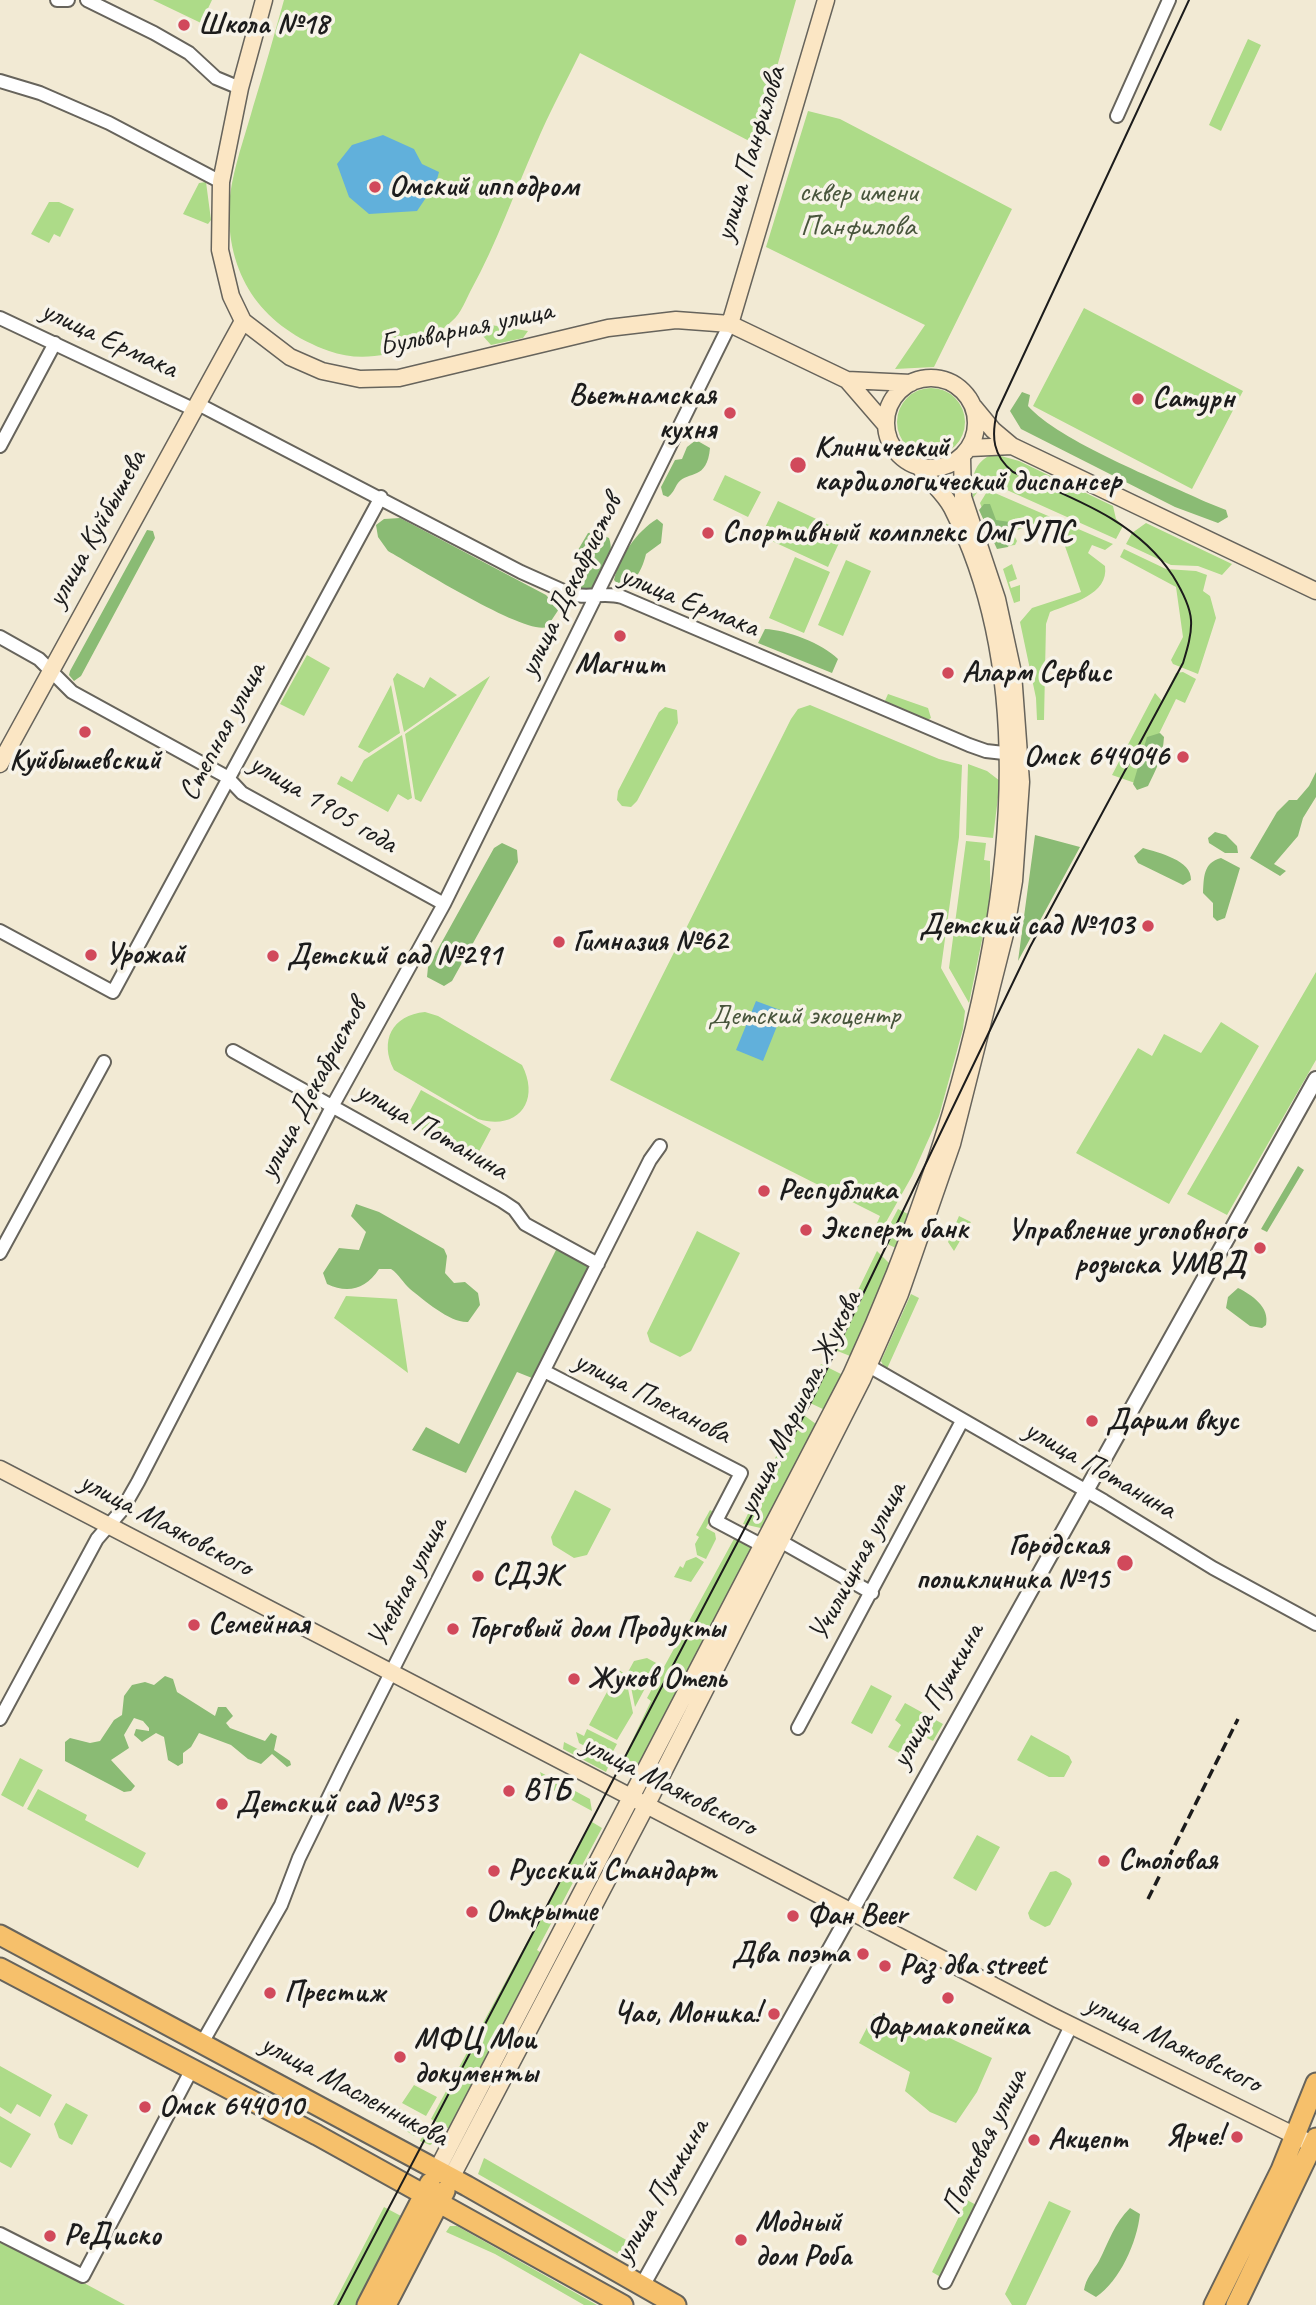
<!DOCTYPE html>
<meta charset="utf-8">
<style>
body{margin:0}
canvas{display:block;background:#f2ead4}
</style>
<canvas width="1316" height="2305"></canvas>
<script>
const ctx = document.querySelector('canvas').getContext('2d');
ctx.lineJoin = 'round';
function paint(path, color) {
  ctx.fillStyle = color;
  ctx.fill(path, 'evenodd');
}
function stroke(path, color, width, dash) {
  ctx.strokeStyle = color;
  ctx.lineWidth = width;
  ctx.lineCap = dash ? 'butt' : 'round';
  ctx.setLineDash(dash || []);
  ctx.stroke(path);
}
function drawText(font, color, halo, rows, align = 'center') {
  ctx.font = font + ' Caveat,sans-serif';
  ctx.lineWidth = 7;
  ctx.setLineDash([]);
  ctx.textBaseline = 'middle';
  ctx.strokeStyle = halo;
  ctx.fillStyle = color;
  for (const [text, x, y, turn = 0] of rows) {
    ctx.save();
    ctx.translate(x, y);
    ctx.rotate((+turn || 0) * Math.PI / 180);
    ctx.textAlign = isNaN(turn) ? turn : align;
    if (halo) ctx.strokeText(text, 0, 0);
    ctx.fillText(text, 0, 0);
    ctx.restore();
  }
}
const green = new Path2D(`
 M 153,0 L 212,0 L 201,23 Z
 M 284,0 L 796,0 L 755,144 L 580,53 C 565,84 549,113 536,144 C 514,193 497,243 471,290 C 466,299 461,314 452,321 C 421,350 369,366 329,351 C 265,328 228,280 229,210 C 230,176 244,140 253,107 C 264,71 274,36 284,0 Z
 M 1248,39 L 1261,45 L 1221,131 L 1209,125 Z
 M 808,111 L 840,119 L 1012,209 L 934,367 L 895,369 L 925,325 L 766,247 Z
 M 206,182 L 211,220 L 208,224 L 183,214 L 199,183 Z
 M 49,202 L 59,202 L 74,209 L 60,237 L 54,234 L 49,243 L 31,234 Z
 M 1084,308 L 1243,391 L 1192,489 L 1033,406 Z
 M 488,325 L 491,325 L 528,331 L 523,338 L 491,345 L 483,336 Z
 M897 422a34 34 0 1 1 68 0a34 34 0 1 1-68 0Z
 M 994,454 L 1019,461 L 1113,506 L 1116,519 L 1123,526 L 1116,539 L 998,486 C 984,483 981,487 973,498 C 971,479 973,461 994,454 Z
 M 725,475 L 761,492 L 748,517 L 713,500 Z
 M 988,490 L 1113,544 L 1105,550 L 1092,545 L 1088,553 L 1105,566 C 1109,595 1071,603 1050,612 L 1046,624 L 1044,720 L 1037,720 L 1036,698 L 1020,622 L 1032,608 L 1081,592 L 1059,529 L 1043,528 L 1039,522 L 1012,532 L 1017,541 L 1015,545 L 999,547 L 995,543 L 980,503 Z
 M 778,501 L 844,532 L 828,567 L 761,536 Z
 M 1146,523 L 1232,564 L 1222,575 L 1198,566 L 1171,565 L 1126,544 L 1132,533 Z
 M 1124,549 L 1166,569 L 1196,571 L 1207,575 L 1203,591 L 1210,596 L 1216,618 L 1198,674 L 1173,664 L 1171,660 L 1183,637 L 1176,587 L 1120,557 Z
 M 795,557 L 830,572 L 804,633 L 769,618 Z
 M 846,560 L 871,571 L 843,636 L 818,625 Z
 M 1012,564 L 1017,579 L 1009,582 L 1011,588 L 1020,585 L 1020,601 L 1014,603 L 1003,569 Z
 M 307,655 L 330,668 L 304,716 L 280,704 Z
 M 1183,672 L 1196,679 L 1185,703 L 1176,699 L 1135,783 L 1112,775 L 1155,693 L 1162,701 L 1176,673 Z
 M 397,673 L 424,688 L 430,677 L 457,695 L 404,732 L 393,679 Z
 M 490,676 L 421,802 L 415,799 L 405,734 Z
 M 391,685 L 400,733 L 369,753 L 358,747 Z
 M 888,694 L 928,708 L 931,718 L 924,722 L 884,703 Z
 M 810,705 L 939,759 L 962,765 L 959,837 L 941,968 L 965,1011 L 963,1029 L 939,1116 L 912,1176 L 877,1238 L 874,1230 L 880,1216 L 610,1080 L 791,719 L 798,709 Z
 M 665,707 L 677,710 L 678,723 L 637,801 L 631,807 L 622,806 L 617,800 L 618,791 L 659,712 Z
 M 402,735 L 412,798 L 408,800 L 398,794 L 388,812 L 337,784 L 341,776 L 352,782 L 364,760 Z
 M 968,764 L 987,771 L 1000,781 L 993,838 L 966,835 Z
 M 966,841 L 986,843 L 984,860 L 990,861 L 990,901 L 969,1003 L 949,968 Z
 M 1316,972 L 1316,1060 L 1227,1215 L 1187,1194 Z
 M 425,1012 L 438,1016 L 522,1065 C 541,1102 517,1131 478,1119 L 394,1070 C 379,1041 392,1015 425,1012 Z
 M 1221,1022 L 1259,1046 L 1169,1204 L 1076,1153 L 1138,1048 L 1152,1056 L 1164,1034 L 1201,1053 Z
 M 421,1090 L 491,1129 L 475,1159 L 405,1120 Z
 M 898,1209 L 912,1216 L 900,1250 L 881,1241 Z
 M 959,1216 L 971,1222 L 954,1251 L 948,1242 Z
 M 697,1231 L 740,1253 L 691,1351 L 680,1357 L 650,1342 L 647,1333 Z
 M 877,1251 L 892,1266 L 855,1358 L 830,1348 Z
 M 911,1294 L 919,1298 L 886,1371 L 881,1361 Z
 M 346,1296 L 397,1299 L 408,1373 L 334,1318 Z
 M 821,1364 L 845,1376 L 827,1411 L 808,1402 L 801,1413 L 820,1427 L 765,1529 L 743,1524 Z
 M 575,1490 L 611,1509 L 587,1555 L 574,1558 L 553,1545 L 551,1537 Z
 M 710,1510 L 714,1512 L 706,1528 L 715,1533 L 716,1539 L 706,1559 L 697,1555 L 695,1544 L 699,1537 L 696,1535 Z
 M 735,1537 L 749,1541 L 753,1548 L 640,1773 L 621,1764 L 651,1701 L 647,1698 Z
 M 696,1557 L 704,1562 L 691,1582 L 674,1577 L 680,1566 L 683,1568 L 686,1561 Z
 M 647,1658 L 658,1664 L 635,1707 L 628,1672 L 634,1661 Z
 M 619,1670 L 625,1674 L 633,1713 L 617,1740 L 589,1725 Z
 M 871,1685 L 892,1696 L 872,1734 L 851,1723 Z
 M 905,1703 L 943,1724 L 933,1741 L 921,1735 L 908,1758 L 888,1747 L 901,1725 L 895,1720 Z
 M 587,1729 L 617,1744 L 609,1759 L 579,1743 L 576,1732 L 584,1736 Z
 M 1031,1735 L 1069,1756 L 1072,1762 L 1064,1777 L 1049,1777 L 1017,1760 Z
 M 564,1742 L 609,1765 L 606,1772 L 563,1749 Z
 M 20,1758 L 43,1770 L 23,1807 L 1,1795 Z
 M 540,1772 L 590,1799 L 592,1811 L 544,1785 Z
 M 38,1789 L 87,1815 L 85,1820 L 146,1853 L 138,1868 L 27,1809 Z
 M 592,1822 L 602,1828 L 537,1950 L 540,1952 L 524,1984 L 521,1997 L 451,2130 L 431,2119 Z
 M 977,1835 L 1000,1847 L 976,1891 L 953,1878 Z
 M 1056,1871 L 1070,1879 L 1072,1884 L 1050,1925 L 1045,1927 L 1030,1919 L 1028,1913 L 1050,1872 Z
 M 874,2014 L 926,2041 L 939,2033 L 992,2058 L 977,2092 L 956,2123 L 930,2112 L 905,2091 L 910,2072 L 859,2043 Z
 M 0,2066 L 52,2095 L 40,2117 L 17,2104 L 11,2114 L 0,2107 Z
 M 414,2085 L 437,2097 L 426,2116 L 402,2103 Z
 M 66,2103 L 88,2115 L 72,2145 L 59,2138 L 54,2124 Z
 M 399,2108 L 422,2122 L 414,2136 L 396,2124 Z
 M 0,2116 L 31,2134 L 11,2168 L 0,2162 Z
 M 429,2124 L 447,2136 L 430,2145 L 420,2141 Z
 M 484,2158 L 486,2159 L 635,2245 L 620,2255 L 478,2174 Z
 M 967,2200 L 980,2207 L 944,2279 L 932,2272 Z
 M 1049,2201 L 1071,2211 L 1026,2305 L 1012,2305 L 1005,2294 Z
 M 384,2207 L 401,2216 L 359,2305 L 333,2305 Z
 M 450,2226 L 457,2226 L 597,2305 L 584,2305 L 495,2254 L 446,2232 Z
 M 0,2238 L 125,2305 L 0,2305 Z`);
const forest = new Path2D(`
 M 1022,392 L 1030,395 L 1028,406 C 1059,441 1161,481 1206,502 L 1226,510 L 1228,517 L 1218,523 L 1175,507 L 1021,429 L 1010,411 Z
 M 696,440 L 710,448 C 707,481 689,470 678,483 C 674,489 674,492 668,497 L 663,495 L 661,487 L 675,460 L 682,459 L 687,447 Z
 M 984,504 L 990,504 L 996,520 L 1010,522 L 1012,539 L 1008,547 L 997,549 L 979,510 Z
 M 400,518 L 546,595 L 559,609 L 547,627 C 526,636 413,565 388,551 L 378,537 L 376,525 L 384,519 Z
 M 657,519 L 663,524 L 661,543 L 646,554 C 643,567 636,584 621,587 L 614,580 C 620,556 636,532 657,519 Z
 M 147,530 L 153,531 L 155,538 L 81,676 L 74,681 L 69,675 L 70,671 Z
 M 595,532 L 609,538 C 616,556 601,583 586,592 L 579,590 L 594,556 L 589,553 L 584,560 L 578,559 L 578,550 L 588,533 Z
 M 765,629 C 787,630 822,643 838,659 L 832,673 L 758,643 Z
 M 1160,733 L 1164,737 C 1163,756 1156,770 1148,786 L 1137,790 L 1133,784 L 1147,737 Z
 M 1316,772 L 1316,797 L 1303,818 L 1298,836 L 1274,864 L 1286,871 L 1280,876 L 1250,858 L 1277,812 L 1289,800 L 1297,800 L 1309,786 Z
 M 1215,832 L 1226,835 L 1237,846 L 1238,853 L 1225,853 L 1209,843 L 1208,838 Z
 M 1035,835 L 1080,847 L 1018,961 Z
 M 502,843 L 517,850 L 518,862 L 452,981 L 444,986 L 427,977 L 428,967 L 494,848 Z
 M 1143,848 C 1159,853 1192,860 1191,880 L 1183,885 L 1138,863 L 1134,856 Z
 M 1221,858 L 1240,868 L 1225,918 L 1217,921 L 1213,917 L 1213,903 L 1203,893 C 1204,877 1203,863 1221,858 Z
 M 1298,1166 L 1304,1170 L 1267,1232 L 1261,1229 Z
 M 356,1204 L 379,1212 L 444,1249 L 447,1256 L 445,1273 L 454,1283 L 465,1282 L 478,1293 L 480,1305 L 468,1322 C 450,1323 424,1300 410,1289 C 403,1283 399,1274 391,1269 L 379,1269 C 366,1289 348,1294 327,1284 L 323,1273 L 339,1248 L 359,1250 L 366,1232 L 351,1216 Z
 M 559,1244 L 595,1265 L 537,1380 L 517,1372 L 466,1473 L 412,1450 L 426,1427 L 459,1444 Z
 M 1238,1288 C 1252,1295 1270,1307 1266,1325 L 1262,1328 L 1250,1326 L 1226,1308 L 1228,1297 Z
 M 165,1676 L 173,1679 L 177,1692 L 215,1716 L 218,1707 L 226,1707 L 233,1716 L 226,1723 L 230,1728 L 265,1741 L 271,1733 L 277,1736 L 274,1750 L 290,1761 L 291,1765 L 287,1767 L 272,1754 L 261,1764 L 248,1759 L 231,1745 L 199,1733 L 191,1747 L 183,1753 L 183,1763 L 178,1766 L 168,1760 L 164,1737 L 156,1733 L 142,1742 L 134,1735 L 136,1729 L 149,1731 L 149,1728 L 143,1721 L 134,1718 L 124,1735 L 129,1748 L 111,1760 L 135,1786 L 131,1791 L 124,1792 L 65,1761 L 65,1742 L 70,1738 L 90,1743 L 100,1741 L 114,1720 L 122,1715 L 124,1696 L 132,1685 L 145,1682 L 154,1685 Z
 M 1130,2208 L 1140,2214 C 1137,2242 1120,2281 1096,2297 L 1084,2290 C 1086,2278 1093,2271 1099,2261 C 1109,2241 1114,2224 1130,2208 Z`);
const water = new Path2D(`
 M 383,135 L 414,149 L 422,164 L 439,172 L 436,183 L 417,211 L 369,214 L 349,197 L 337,164 L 352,145 Z
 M 756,1001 L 783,1011 L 763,1061 L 736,1050 Z`);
const minor = new Path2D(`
 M 57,0 L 68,0
 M 87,0 L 154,33 L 189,53 L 216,78 L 240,88
 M 0,81 L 40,93 L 109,123 L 221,182
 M 1117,116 L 1169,0
 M 0,318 L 195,410
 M 198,404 L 521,572 L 568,593 C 585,600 604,591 622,597 L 969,745 L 986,751 L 1013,754
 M 0,446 L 55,343
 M 0,637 L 39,659 L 72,692 L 227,777 L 242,793 L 444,904
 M 0,931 L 113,992 L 381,497
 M 233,1051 L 502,1201 L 514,1209 L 525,1224 L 598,1264
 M 0,1253 L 104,1062
 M 862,1362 L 1104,1501 L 1213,1568 L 1316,1624
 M 544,1371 L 741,1473 L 716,1521 L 767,1548
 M 780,1541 L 872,1593
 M 0,1719 L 97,1539 L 122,1510 L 138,1482 L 333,1105 L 444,904 L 730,324
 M 798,1728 L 962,1421
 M 202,2043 L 281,1905 L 299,1858 L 343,1768 L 650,1160 L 660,1146
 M 0,2234 L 83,2276 L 192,2069
 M 945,2282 L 1071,2026`);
const tertiary = new Path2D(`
 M 642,2286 L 1316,1079`);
const secondary = new Path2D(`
 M 264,0 L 240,88 L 221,182 L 220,250 L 231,296 L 243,321 L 290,357 L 322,371 L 360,379 L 399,378 L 608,328 L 676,320 L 730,324 L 847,380 L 911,383
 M 730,324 L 826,0
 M886 423a45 45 0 1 1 90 0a45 45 0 1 1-90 0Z
 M 847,380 L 885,424
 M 974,407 L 993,430 L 1012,446 L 1316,591
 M 970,448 L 1012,446
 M 0,764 L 243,321
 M 0,1469 L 1052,2016 L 1316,2146
 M 437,2170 L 851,1375 C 962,1134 1080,760 952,508 C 944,492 929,482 919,466
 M 451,2178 L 646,1806 L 862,1380 L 900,1294 L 952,1144 L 1005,934 L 1014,881 L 1021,782 L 1013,673 L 997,599 L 963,497 L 962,458`);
const primary = new Path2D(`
 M 0,1935 L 467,2186 L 676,2305
 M 0,1968 L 317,2135 L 623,2305
 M 367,2305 L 430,2183
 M 386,2305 L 445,2191
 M 1214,2305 L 1281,2170 L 1316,2083
 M 1236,2305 L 1316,2138`);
const tram = new Path2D(`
 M 338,2305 L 813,1398 L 1030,947 L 1183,663 C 1187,650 1192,634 1191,620 C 1190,605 1181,589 1173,576 C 1137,520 1072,498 1013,472 C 993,456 991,437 997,412 L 1189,0`);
const rail = new Path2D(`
 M 1148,1899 L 1238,1719`);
const markers = [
 [184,25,7,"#d1495b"],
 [375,187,7,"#d1495b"],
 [1138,399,7,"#d1495b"],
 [730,413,7,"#d1495b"],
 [798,465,9,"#d1495b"],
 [708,533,7,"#d1495b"],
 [620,636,7,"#d1495b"],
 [948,673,7,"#d1495b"],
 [85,732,7,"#d1495b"],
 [1183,757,7,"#d1495b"],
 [1148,926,7,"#d1495b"],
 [559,942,7,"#d1495b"],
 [91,955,7,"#d1495b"],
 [273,956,7,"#d1495b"],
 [764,1191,7,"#d1495b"],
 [806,1230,7,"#d1495b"],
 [1260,1248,7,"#d1495b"],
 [1092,1421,7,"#d1495b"],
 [1125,1563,9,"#d1495b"],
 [478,1576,7,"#d1495b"],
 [194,1625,7,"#d1495b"],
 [453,1629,7,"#d1495b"],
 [574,1679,7,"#d1495b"],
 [509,1791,7,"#d1495b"],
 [222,1804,7,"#d1495b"],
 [1104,1861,7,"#d1495b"],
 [494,1871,7,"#d1495b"],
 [472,1912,7,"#d1495b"],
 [793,1916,7,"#d1495b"],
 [863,1954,7,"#d1495b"],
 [885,1966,7,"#d1495b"],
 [270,1993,7,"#d1495b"],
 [948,1998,7,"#d1495b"],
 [774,2014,7,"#d1495b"],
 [400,2057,7,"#d1495b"],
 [145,2107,7,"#d1495b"],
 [1237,2137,7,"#d1495b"],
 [1034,2140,7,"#d1495b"],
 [50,2236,7,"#d1495b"],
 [741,2240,7,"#d1495b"]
];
const poiNames = [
 ["Школа №18",198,25],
 ["Омский ипподром",389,187],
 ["Вьетнамская",716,396,"right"],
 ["кухня",716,430,"right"],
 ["Сатурн",1152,399],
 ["Клинический",814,448],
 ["кардиологический диспансер",814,482],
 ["Спортивный комплекс ОмГУПС",722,533],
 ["Магнит",620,665,"center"],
 ["Аларм Сервис",962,673],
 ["Омск 644046",1169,757,"right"],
 ["Куйбышевский",85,761,"center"],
 ["Детский сад №103",1134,926,"right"],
 ["Гимназия №62",573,942],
 ["Урожай",105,955],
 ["Детский сад №291",287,956],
 ["Республика",778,1191],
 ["Эксперт банк",820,1230],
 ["Управление уголовного",1246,1231,"right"],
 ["розыска УМВД",1246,1265,"right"],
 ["Дарим вкус",1106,1421],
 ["Городская",1109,1546,"right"],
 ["поликлиника №15",1109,1580,"right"],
 ["СДЭК",492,1576],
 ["Семейная",208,1625],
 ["Торговый дом Продукты",467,1629],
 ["Жуков Отель",588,1679],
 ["ВТБ",523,1791],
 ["Детский сад №53",236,1804],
 ["Столовая",1118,1861],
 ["Русский Стандарт",508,1871],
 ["Открытие",486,1912],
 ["Фан Beer",807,1916],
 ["Два поэта",849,1954,"right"],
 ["Раз два street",899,1966],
 ["Престиж",284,1993],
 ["Чао, Моника!",760,2014,"right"],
 ["Фармакопейка",948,2027,"center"],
 ["МФЦ Мои",414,2040],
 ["документы",414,2074],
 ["Омск 644010",159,2107],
 ["Ярче!",1223,2137,"right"],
 ["Акцепт",1048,2140],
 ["Модный",755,2223],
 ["дом Роба",755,2257],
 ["РеДиско",64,2236]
];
const streetNames = [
 ["улица Панфилова",751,154,-73],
 ["Бульварная улица",466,329,-12],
 ["улица Ермака",109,340,25],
 ["улица Куйбышева",97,529,-61],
 ["улица Декабристов",571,586,-64],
 ["улица Ермака",689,602,22],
 ["Степная улица",223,732,-62],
 ["улица 1905 года",323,804,31],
 ["улица Декабристов",313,1089,-62],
 ["улица Потанина",432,1131,30],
 ["улица Плеханова",652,1398,27],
 ["улица Маршала Жукова",800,1403,-64],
 ["улица Потанина",1100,1470,30],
 ["улица Маяковского",166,1525,28],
 ["Училищная улица",858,1562,-62],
 ["Учебная улица",408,1583,-63],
 ["улица Пушкина",938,1696,-61],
 ["улица Маяковского",669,1786,27],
 ["улица Маяковского",1173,2044,26],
 ["улица Масленникова",354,2091,28],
 ["Полковая улица",985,2142,-64],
 ["улица Пушкина",662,2191,-60]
];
const parkNames = [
 ["сквер имени",858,193],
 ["Панфилова",858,227],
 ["Детский экоцентр",804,1016]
];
paint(green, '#addb88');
paint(forest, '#8abb74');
paint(water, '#61b0db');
stroke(minor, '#67645c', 16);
stroke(tertiary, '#67645c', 18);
stroke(secondary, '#67645c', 19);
stroke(primary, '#67645c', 23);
stroke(minor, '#fff', 12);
stroke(tertiary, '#fff', 14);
stroke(secondary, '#fbe6c4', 16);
stroke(primary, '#f6c06b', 19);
stroke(tram, '#1c1c1c', 2);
stroke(rail, '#1c1c1c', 3.5, [10, 5]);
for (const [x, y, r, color] of markers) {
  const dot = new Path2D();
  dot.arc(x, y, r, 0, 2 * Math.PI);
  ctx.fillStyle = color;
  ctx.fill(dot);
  stroke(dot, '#f7f3e8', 2.5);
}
drawText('bold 30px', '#1c1c1c', '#f7f3e8', poiNames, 'left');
drawText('30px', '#1c1c1c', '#f7f3e8', streetNames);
drawText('30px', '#48553c', '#f7f3e8', parkNames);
</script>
